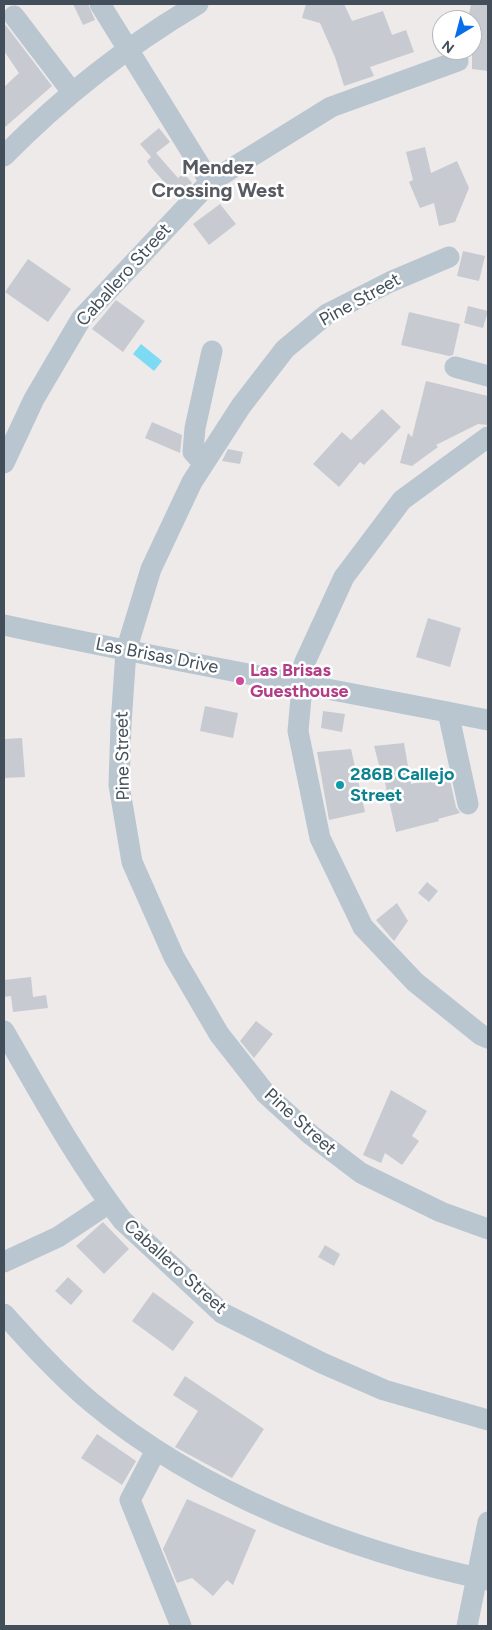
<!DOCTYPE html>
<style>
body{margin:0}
#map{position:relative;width:492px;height:1630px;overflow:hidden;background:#eeeaea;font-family:Figtree,sans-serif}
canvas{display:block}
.frame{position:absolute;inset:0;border:5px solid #424f5a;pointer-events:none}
.north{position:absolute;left:432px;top:10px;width:50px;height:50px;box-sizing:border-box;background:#fff;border:1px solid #b3b9bd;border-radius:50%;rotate:217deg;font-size:14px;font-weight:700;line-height:20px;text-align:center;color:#424f5a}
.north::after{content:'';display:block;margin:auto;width:18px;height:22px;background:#0a6de9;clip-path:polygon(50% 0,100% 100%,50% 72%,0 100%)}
</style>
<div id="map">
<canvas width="492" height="1630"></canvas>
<div class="frame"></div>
<div class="north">N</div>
</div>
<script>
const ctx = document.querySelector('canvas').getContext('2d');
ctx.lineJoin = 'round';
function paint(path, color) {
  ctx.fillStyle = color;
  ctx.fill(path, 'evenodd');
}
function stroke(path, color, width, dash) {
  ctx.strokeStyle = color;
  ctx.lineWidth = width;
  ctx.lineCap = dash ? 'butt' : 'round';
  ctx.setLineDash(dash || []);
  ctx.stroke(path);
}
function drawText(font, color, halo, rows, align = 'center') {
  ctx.font = font + ' Figtree,sans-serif';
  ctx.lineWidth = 5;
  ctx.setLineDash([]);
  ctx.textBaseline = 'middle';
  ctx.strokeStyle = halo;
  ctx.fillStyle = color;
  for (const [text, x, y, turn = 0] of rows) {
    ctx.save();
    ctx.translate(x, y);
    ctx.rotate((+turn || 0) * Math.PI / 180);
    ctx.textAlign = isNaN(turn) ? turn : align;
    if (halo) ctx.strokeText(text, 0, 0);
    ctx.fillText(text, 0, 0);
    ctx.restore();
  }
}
const water = new Path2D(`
 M 141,344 L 162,361 L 154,371 L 133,354 Z`);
const building = new Path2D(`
 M 73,4 L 88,4 L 95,20 L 83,25 Z
 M 306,4 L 344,4 L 352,21 L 383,11 L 392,35 L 406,30 L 414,52 L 370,67 L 374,76 L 344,86 L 335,57 L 320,23 L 302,18 Z
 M 471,4 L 488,4 L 488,71 L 472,69 L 472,20 L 468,20 Z
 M 4,23 L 52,86 L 4,128 L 4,87 L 19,73 L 4,51 Z
 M 159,128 L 170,142 L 156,153 L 178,178 L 184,173 L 192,183 L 178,198 L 151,167 L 147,161 L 151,157 L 140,144 Z
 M 425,147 L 431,173 L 457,161 L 469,188 L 455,222 L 439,226 L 434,203 L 420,208 L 409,182 L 413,180 L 406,152 Z
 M 220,204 L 236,224 L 209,245 L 193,224 Z
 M 463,251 L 485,256 L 479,281 L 457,276 Z
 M 28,259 L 71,289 L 48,322 L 5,292 Z
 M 116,300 L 145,321 L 123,352 L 92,329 Z
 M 468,306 L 488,311 L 483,328 L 464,323 Z
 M 409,312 L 460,324 L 453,355 L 449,356 L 401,345 Z
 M 426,381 L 488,396 L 488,425 L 478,424 L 436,445 L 438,447 L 412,466 L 400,463 L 408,433 L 412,437 Z
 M 382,409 L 401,427 L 364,465 L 360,462 L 339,487 L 313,464 L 342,432 L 351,440 Z
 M 152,422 L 182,435 L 180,453 L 145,438 Z
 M 228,449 L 243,452 L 240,464 L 222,461 Z
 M 428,618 L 461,628 L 450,667 L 416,657 Z
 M 205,706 L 238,713 L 233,738 L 200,731 Z
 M 323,711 L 345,714 L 342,732 L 321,728 Z
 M 22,738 L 25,777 L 4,778 L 4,739 Z
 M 404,743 L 411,784 L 449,776 L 456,807 L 460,813 L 438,819 L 439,821 L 396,832 L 381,765 L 379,765 L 374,746 Z
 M 351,749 L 365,812 L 329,820 L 317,752 Z
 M 427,882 L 438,891 L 429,902 L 418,893 Z
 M 397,903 L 408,921 L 394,941 L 376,920 Z
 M 31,977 L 33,997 L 46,995 L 48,1008 L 13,1012 L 11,996 L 4,997 L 4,980 Z
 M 256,1021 L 273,1034 L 254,1058 L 240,1041 Z
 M 391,1090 L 427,1111 L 412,1136 L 419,1141 L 402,1165 L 385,1153 L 381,1163 L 363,1155 Z
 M 103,1222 L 129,1249 L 104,1274 L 76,1246 Z
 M 325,1245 L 340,1254 L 334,1266 L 318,1257 Z
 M 68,1277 L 83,1291 L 71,1305 L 55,1291 Z
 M 153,1292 L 194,1322 L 173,1351 L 132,1321 Z
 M 185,1376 L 264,1429 L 232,1478 L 175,1447 L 198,1411 L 173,1395 Z
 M 97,1434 L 136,1461 L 122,1485 L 81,1458 Z
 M 187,1499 L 256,1530 L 233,1585 L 227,1580 L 213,1596 L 192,1578 L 177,1583 L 163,1549 Z`);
const minor = new Path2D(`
 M 100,4 L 210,182
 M 14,16 L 72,92
 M 4,156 C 62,97 127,46 198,4
 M 449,257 L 390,282 L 327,314 L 285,349 L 241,406 L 192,482 L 151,569 L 126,651 L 121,724 L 119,785 L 132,862 L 174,957 L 219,1034 L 266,1094 L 311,1135 L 361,1173 L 441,1212 L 488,1229
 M 455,367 L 488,376
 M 488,437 L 402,500 L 344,577 L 304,664 L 298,731 L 320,838 L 363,927 L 415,982 L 481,1035 L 488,1038
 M 4,463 L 34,399 L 81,319 L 210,182 L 331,107 L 458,61
 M 204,464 L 193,452 L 195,428 L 212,351
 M 4,625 C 165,660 327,688 488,720
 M 448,712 L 468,804
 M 4,1031 C 41,1095 77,1161 122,1220 L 222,1313 L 322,1363 L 384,1390 L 488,1420
 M 4,1262 L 58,1237 L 109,1203
 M 4,1314 C 31,1344 60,1376 91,1402 C 201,1494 350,1551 488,1580
 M 156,1450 L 130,1500 L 181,1626
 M 467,1626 L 488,1522`);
const markers = [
 [240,681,5,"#d1479c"],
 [340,785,5,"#0f9aa8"]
];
const streetNames = [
 ["Caballero Street",124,275,-48],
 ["Pine Street",360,300,-29],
 ["Las Brisas Drive",157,656,11],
 ["Pine Street",123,756,-91],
 ["Pine Street",300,1122,42],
 ["Caballero Street",175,1267,42]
];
const hotelNames = [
 ["Las Brisas",250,671],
 ["Guesthouse",250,692]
];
const cultureNames = [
 ["286B Callejo",350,775],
 ["Street",350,796]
];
const quarterNames = [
 ["Mendez",218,168],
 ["Crossing West",218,191]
];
paint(water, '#7cdbf3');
paint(building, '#c7cad1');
stroke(minor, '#bac6cf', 21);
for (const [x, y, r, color] of markers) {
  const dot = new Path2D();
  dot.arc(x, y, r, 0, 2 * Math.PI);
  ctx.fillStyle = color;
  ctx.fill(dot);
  stroke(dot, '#fff', 2);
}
drawText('18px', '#424f5a', '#fff', streetNames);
drawText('bold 18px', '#b23c85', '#fff', hotelNames, 'left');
drawText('bold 18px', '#0d838f', '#fff', cultureNames, 'left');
drawText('bold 20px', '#575b61', '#fff', quarterNames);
</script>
